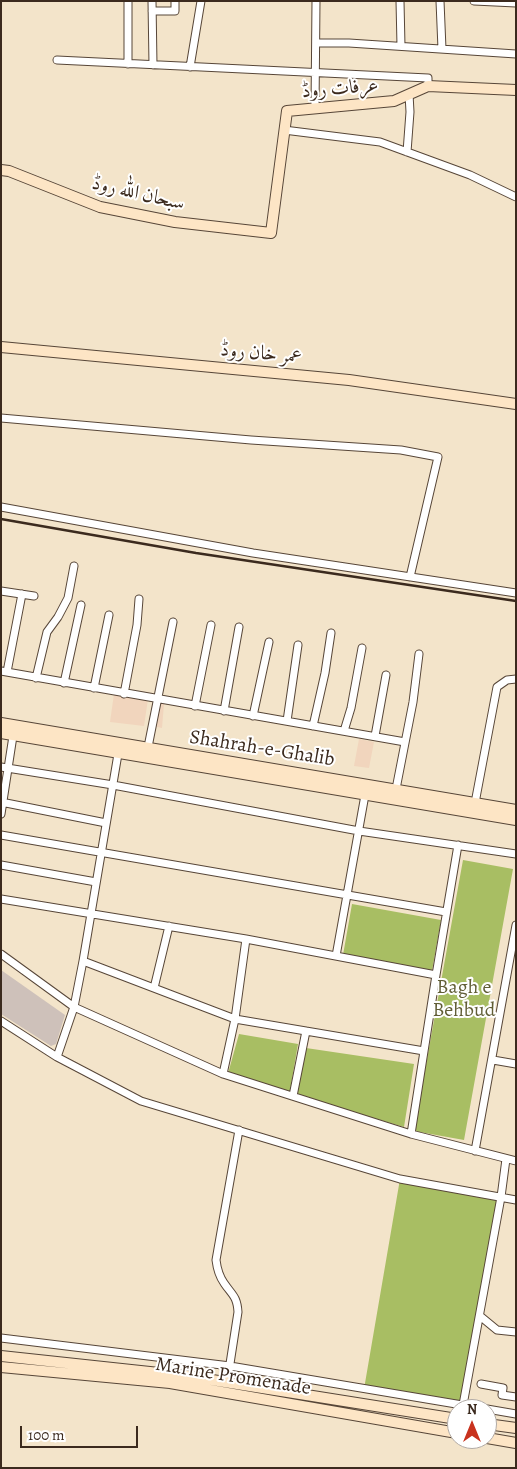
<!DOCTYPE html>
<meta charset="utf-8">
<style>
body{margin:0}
#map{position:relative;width:517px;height:1469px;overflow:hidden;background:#f3e4ca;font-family:Alegreya,serif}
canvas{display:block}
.frame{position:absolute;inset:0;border:2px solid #3b2a1e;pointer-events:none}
.north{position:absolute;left:447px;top:1399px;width:50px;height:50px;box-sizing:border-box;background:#fff;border:1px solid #b1aaa5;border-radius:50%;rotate:0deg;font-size:14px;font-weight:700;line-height:20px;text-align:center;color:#3b2a1e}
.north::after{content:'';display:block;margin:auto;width:18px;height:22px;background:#c8321e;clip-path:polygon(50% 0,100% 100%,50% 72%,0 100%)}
.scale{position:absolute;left:20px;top:1426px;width:118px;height:22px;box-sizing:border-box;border:2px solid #3b2a1e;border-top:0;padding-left:6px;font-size:15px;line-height:18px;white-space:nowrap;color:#3b2a1e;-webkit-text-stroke:4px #fff;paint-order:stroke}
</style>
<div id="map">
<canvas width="517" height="1469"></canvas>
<div class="frame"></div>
<div class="north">N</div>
<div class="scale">100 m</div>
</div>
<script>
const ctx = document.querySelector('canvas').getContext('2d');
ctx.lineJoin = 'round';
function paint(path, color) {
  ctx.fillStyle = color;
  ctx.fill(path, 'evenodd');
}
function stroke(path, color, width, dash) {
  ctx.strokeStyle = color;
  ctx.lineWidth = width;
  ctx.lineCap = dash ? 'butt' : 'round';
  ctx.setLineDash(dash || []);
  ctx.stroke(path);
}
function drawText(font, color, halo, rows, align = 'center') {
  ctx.font = font + ' Alegreya,Amiri,serif';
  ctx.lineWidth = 4;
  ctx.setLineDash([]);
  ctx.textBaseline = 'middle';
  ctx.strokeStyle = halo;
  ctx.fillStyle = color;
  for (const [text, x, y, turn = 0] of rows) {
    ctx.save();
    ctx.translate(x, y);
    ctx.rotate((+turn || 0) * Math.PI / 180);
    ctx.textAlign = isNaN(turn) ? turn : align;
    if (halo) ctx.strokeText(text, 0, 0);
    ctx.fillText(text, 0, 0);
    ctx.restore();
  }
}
const built = new Path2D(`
 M 114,694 L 148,699 L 144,726 L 110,722 Z
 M 158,703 L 164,704 L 162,728 L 157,727 Z
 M 359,739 L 374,742 L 369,768 L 354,766 Z`);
const industrial = new Path2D(`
 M 1,970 L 65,1015 L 56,1044 L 51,1046 L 1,1014 Z`);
const green = new Path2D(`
 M 463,860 L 513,869 L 464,1140 L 414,1131 Z
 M 352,904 L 441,920 L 432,971 L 343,955 Z
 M 239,1034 L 298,1044 L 289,1097 L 227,1077 Z
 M 306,1048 L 414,1064 L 404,1127 L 296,1095 Z
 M 400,1179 L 501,1197 L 463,1405 L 364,1389 Z`);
const street = new Path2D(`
 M 128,1 L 128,64
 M 152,1 L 153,65
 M 400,1 L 401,46
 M 440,1 L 442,49
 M 474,1 L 516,3
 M 152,11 L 175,11 L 175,1
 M 316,43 L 349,43 L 516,54
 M 57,60 L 428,78 L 428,86
 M 190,67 L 201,1
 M 315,109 L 316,1
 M 284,130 L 380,142 L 470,175 L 516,197
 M 407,152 L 410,112 L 409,94
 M 1,418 L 251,440 L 401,450 L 438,457 L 410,577
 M 1,507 L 253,553 L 516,593
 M 1,591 L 34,596
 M 1,671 L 405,742
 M 7,672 L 22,594
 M 36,678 L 47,632 L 58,617 L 68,598 L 74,566
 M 64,683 L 81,605
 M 94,688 L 109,615
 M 124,694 L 137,625 L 139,599
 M 195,706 L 211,625
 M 224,711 L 239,627
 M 253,716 L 269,642
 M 287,721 L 298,645
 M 313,726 L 325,673 L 331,633
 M 344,731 L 351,708 L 362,648
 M 375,736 L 386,675
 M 148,747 L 173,622
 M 1,767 L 113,785 L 359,831 L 516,854
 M 396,789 L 413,702 L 419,654
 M 1,802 L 106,823
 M 475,803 L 497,687 L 507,680 L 516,679
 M 1,814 L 13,736
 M 1,835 L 446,912
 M 1,865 L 96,882
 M 1,899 L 246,939 L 436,975 L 411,1134
 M 1,954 L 74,1007 L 223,1074 L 411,1134 L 516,1161
 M 336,956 L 365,795
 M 83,961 L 235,1019 L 424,1051
 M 436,975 L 458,845
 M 154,988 L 169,926
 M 1,1021 L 57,1057 L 141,1101 L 400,1179 L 516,1200
 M 57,1057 L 74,1007 L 83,961 L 118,754
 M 493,1060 L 516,1064
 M 223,1074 L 235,1019 L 246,939
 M 293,1096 L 306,1031
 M 475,1151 L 516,925
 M 480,1316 L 497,1330 L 516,1332
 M 1,1338 L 230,1366 L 486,1409
 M 227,1383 L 238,1312 C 237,1296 232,1295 224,1283 C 219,1276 217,1268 216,1260 L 239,1130
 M 481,1384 L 503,1388 L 502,1395 L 516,1397
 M 463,1405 L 501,1197 L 506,1159
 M 487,1409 L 516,1414`);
const secondary = new Path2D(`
 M 1,170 L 9,171 L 100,207 L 175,222 L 271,233 L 287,111 L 394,101 L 428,86 L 516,90
 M 1,347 L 349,380 L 516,404
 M 1,723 L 516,810
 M 1,733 L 516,820
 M 1,1356 L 187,1376 L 457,1419
 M 1,1367 L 170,1383 L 457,1433
 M 487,1424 L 516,1428
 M 487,1438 L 516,1443`);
const rail = new Path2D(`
 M 1,519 L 196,553 L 516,601`);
const streetNames = [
 ["عرفات روڈ",340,89,-5],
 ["سبحان اللہ روڈ",138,194,13],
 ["عمر خان روڈ",261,354,5],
 ["Shahrah-e-Ghalib",262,749,9],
 ["Marine Promenade",233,1377,9]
];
const parkNames = [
 ["Bagh e",464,988],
 ["Behbud",464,1011]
];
paint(built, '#f1d5bd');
paint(industrial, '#cec1ba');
paint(green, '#a8be63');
stroke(street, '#574638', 9);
stroke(secondary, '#574638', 12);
stroke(street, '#fff', 7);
stroke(secondary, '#fde5c5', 10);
stroke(rail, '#3b2a1e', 2.5);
drawText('20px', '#3b2a1e', '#fff', streetNames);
drawText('20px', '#615e36', '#fff', parkNames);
</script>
